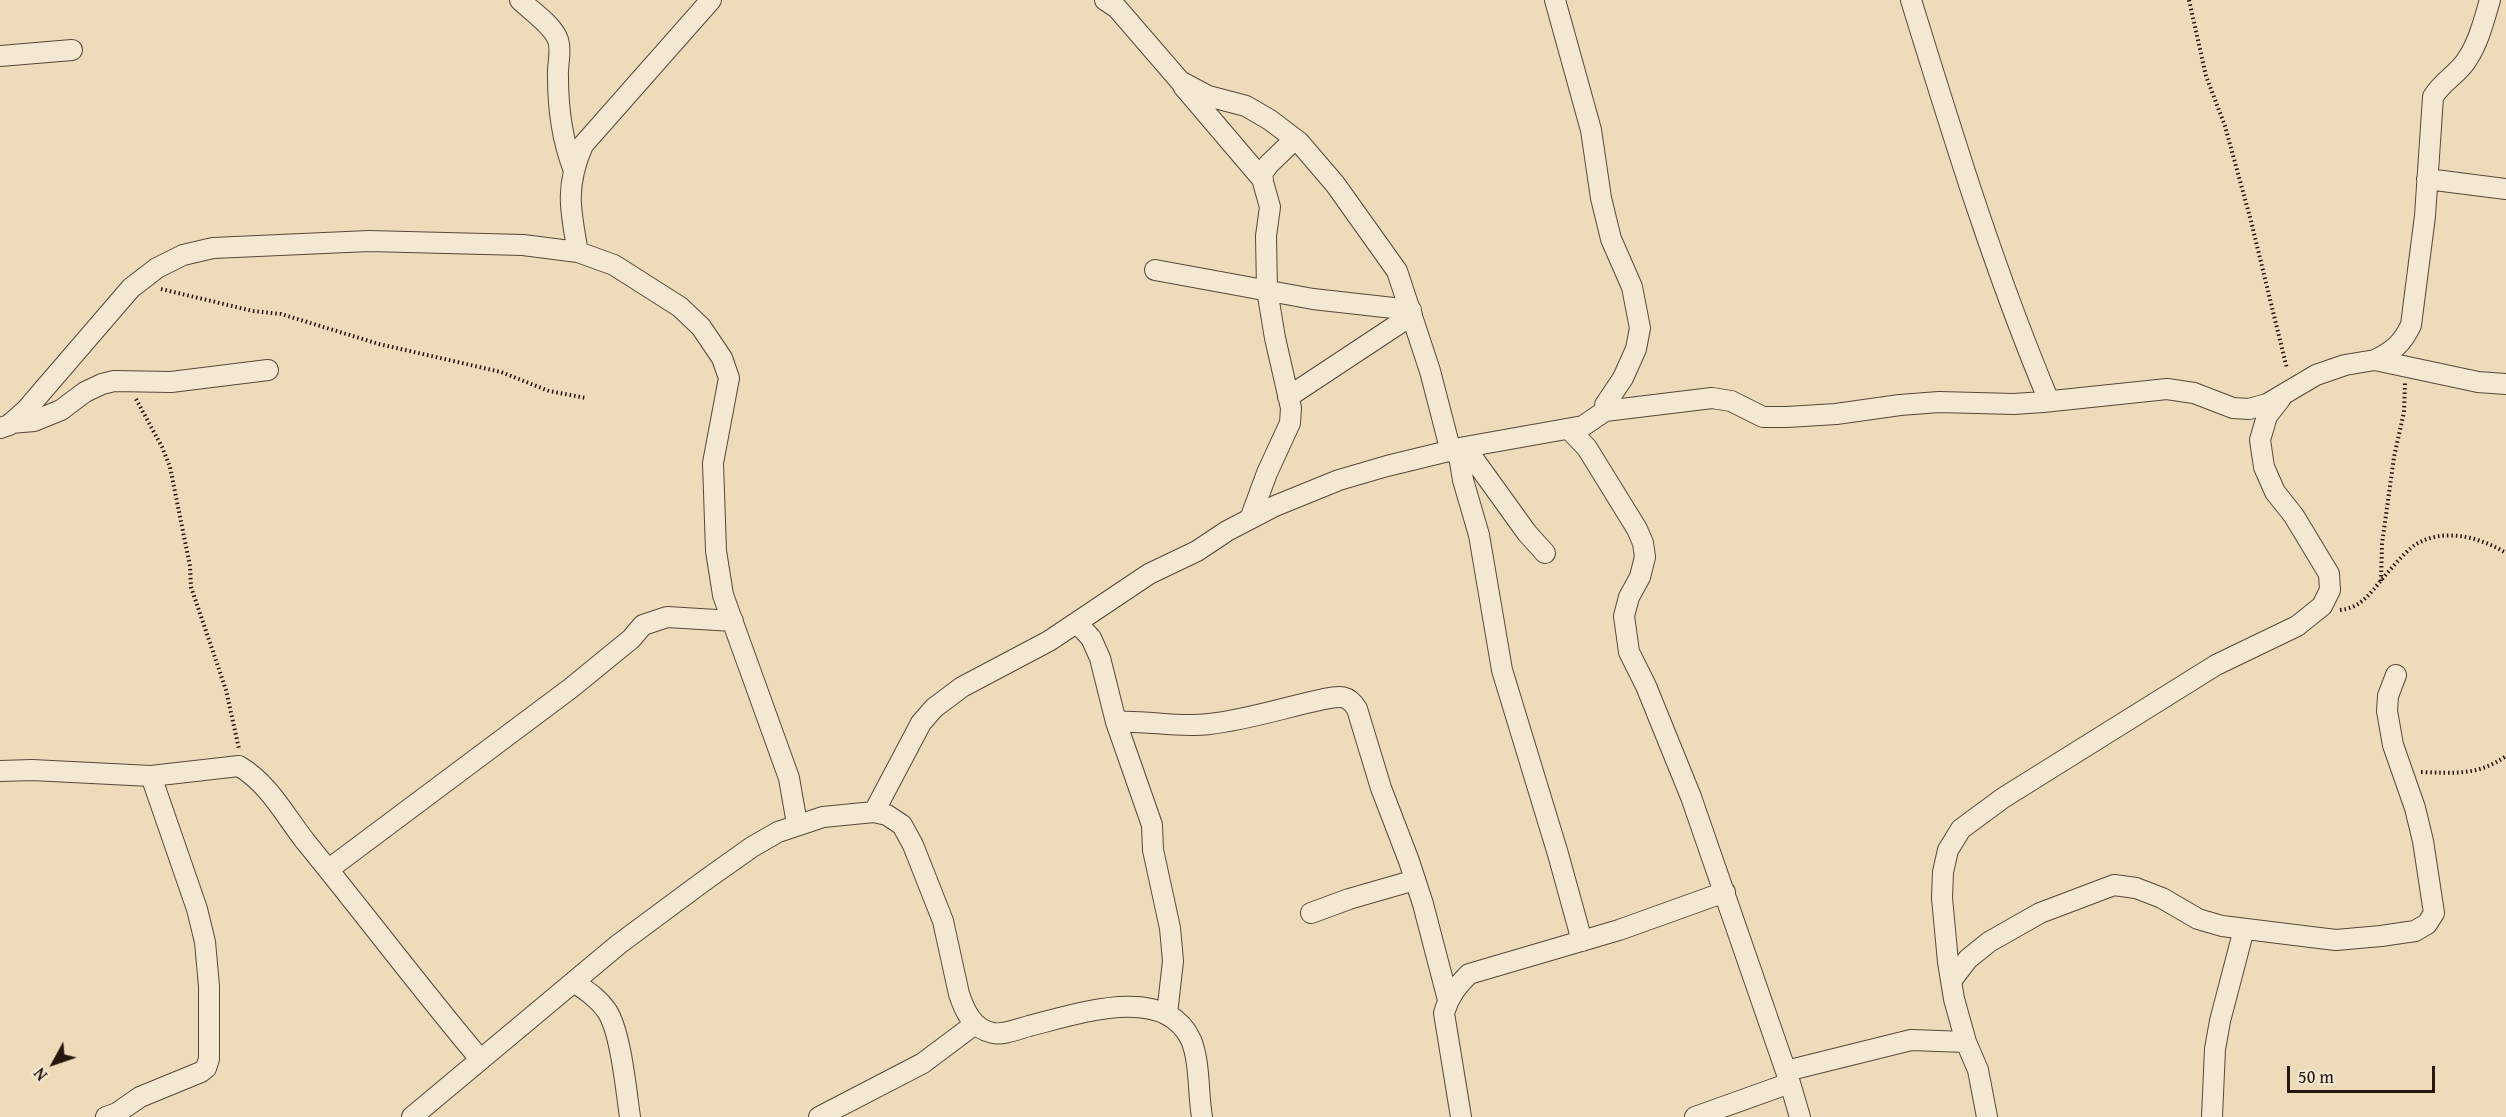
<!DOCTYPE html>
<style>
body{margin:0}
#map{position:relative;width:2506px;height:1117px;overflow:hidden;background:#eddbba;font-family:"Gentium Book Plus",serif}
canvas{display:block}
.north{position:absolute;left:24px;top:1033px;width:60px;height:60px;-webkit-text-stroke:4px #f3e8d2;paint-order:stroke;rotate:230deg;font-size:16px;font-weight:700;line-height:24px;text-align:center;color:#25160f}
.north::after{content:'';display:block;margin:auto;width:21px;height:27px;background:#25160f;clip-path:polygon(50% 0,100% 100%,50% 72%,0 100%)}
.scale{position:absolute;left:2287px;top:1066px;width:148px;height:27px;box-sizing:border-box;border:3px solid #25160f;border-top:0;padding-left:8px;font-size:18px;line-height:21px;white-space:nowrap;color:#25160f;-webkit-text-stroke:4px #f3e8d2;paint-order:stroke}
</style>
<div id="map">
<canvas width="2506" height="1117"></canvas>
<div class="north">N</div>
<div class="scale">50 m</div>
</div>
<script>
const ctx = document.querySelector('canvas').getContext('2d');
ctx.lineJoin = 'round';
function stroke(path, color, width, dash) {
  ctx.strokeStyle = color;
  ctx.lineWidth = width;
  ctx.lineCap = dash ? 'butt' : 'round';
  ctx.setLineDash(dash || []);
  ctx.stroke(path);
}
const path = new Path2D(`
 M 2189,0 L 2206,76 L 2225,126 L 2251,221 L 2287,369
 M 161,289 L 253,311 L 281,314 L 379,344 L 501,372 L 549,391 L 586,398
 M 136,399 L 162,447 L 170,467 L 190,566 L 191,587 L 226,690 L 239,749
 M 2381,581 L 2382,544 L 2394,457 L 2404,412 L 2405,383
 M 2340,610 C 2357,608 2364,600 2374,589 C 2383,578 2405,551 2415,545 C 2443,527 2480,537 2506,553
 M 2421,772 C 2454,773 2478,776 2506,756`);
const minor = new Path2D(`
 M 520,0 C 531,11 553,25 558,40 C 562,51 557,66 558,77 C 558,108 562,139 573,168
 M 1105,0 L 1117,8 L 1180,81 L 1208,96 L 1246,106 L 1270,120 L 1299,142 L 1335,184 L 1397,271 L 1430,371 L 1451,452
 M 1555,0 L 1591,130 L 1601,198 L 1611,239 L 1632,287 L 1640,328 L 1636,349 L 1623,378 L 1605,405 L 1605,411
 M 1911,0 C 1953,136 1994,270 2049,401
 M 0,56 L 72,50
 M 1183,86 L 1263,180
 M 2427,179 L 2506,189
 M 578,252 C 570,210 565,186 583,145 L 711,0
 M 1155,270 L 1313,299 L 1411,310
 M 2375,360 C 2393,351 2402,344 2411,325 L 2425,216 L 2433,97 C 2442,81 2459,74 2468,58 C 2479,41 2484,20 2490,0
 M 1288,397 L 1412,315
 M 11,423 L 34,421 L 61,410 L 85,392 L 102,384 L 114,381 L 171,382 L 268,370
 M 0,428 L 9,425 L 26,410 L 131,288 L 157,268 L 183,255 L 213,248 L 369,241 L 523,245 L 578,252 L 614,265 L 680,307 L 701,327 L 722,358 L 729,378 L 713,463 L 716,551 L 723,595 L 789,778 L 797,824
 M 1569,429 L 1587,448 L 1637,529 L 1643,543 L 1645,557 L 1640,577 L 1629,597 L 1624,616 L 1629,652 L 1646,686 L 1691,797 L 1790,1083 L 1800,1117
 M 1465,447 L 1527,533 L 1545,553
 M 1458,450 L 1463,480 L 1479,535 L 1502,670 L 1558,854 L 1582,941
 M 1250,519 L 1267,473 L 1290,423 L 1291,408 L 1275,338 L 1267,290 L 1266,236 L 1270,207 L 1261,175 L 1269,164 L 1295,139
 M 1077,623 L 1091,638 L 1100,658 L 1116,722 L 1152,825 L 1153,850 L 1170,928 L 1173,961 L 1167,1014
 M 1116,722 C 1147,720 1178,728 1209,724 C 1247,720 1286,707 1324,699 C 1339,696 1348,694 1357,709 L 1381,788 L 1409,861 L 1423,904 L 1448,1000
 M 0,771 L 32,770 L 151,776 L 239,766 C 269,784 284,814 305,841 C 364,913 420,988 480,1059
 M 874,812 L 921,723 L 934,708 L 962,687 L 1049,641 L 1149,574 L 1197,551 L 1227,531 L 1275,506 L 1339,480 L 1387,466 L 1465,447 L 1583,426 L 1605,411 L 1712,398 L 1731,401 L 1763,417 L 1787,417 L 1836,414 L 1900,405 L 1939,402 L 2014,404 L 2043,402 L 2167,389 L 2194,393 L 2233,408 L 2249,409 L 2267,404 L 2316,375 L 2345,365 L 2375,360 L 2478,382 L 2506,384
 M 329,869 L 571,688 L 631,639 L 643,625 L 667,617 L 733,621
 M 1311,913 L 1349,899 L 1415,880
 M 1951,981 L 1968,959 L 1989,942 L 2040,913 L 2114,885 L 2136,888 L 2162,898 L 2198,919 L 2222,926 L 2311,937 L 2336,940 L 2381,936 L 2415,931 L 2427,924 L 2434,913 L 2423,841 L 2415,808 L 2393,745 L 2387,711 L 2388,696 L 2396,675
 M 575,983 C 587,991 598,998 607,1011 C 621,1033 626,1090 630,1117
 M 1786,1071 L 1911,1040 L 1966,1042
 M 106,1117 L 117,1113 L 140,1097 L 201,1072 L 206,1068 L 209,1059 L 209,986 L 205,942 L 197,909 L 151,776
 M 412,1117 L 619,944 L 704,881 L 752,847 L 778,832 L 823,817 L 874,812 L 887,815 L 902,825 L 913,845 L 943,921 L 959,994 C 965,1012 973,1029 993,1033 C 1004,1035 1018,1029 1029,1026 C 1074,1015 1165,982 1191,1040 C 1200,1061 1198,1094 1202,1117
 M 819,1117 L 923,1063 L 975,1024
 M 1461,1117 L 1444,1013 C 1449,996 1457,986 1469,974 L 1619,930 L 1725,892
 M 1695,1117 L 1790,1083
 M 1987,1117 L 1978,1070 L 1966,1042 L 1954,999 L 1948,962 L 1942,898 L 1943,872 L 1948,850 L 1961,829 L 2003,798 L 2216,665 L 2297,626 L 2322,606 L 2330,590 L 2329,574 L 2294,516 L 2275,492 L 2264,467 L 2260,440 L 2267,416 L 2281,398
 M 2212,1117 L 2215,1049 L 2220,1021 L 2244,929`);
stroke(minor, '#57473a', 22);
stroke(path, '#25160f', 4, [1.5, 3]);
stroke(minor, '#f3e8d2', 20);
</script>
